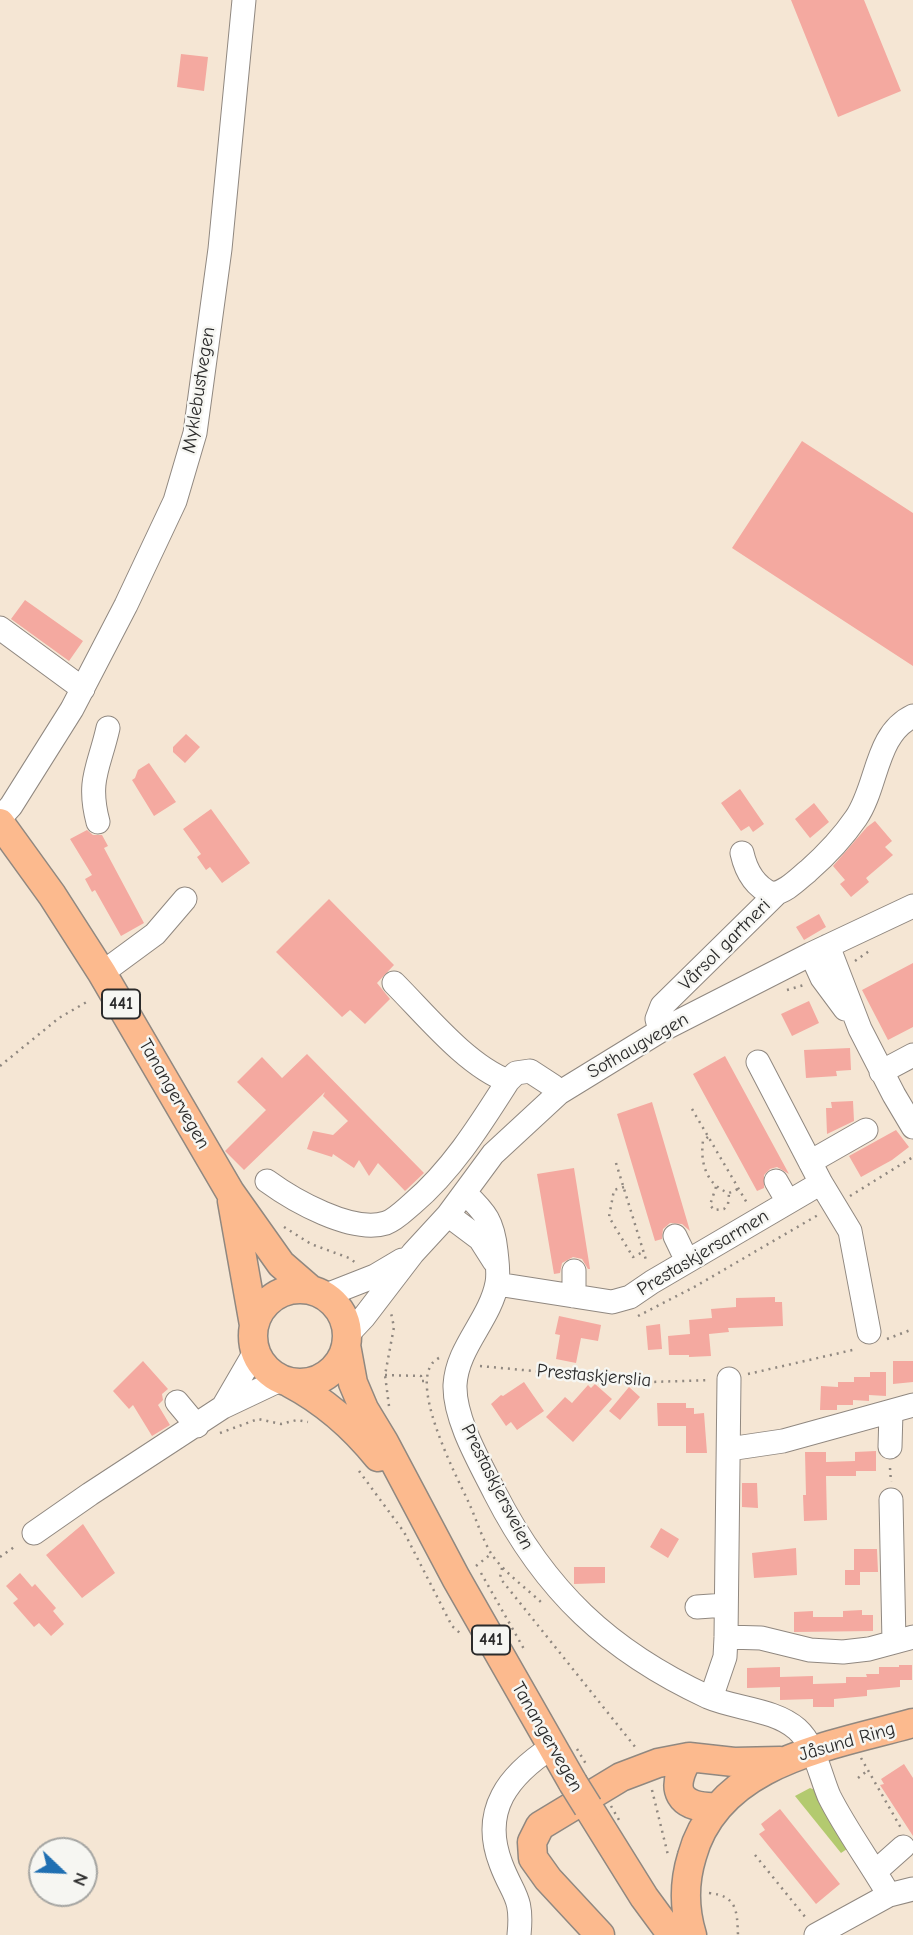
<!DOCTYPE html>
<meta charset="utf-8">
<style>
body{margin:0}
#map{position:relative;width:913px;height:1935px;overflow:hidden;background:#f5e6d4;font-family:"Comic Neue",sans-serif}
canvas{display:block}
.north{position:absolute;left:28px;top:1837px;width:70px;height:70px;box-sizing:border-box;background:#f6f6f2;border:2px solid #a5a5a2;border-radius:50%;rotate:113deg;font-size:19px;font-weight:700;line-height:28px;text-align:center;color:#2b2b2b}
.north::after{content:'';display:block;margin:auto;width:24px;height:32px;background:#1f6fb2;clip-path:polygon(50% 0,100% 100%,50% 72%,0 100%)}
</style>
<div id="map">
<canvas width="913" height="1935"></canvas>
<div class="north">N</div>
</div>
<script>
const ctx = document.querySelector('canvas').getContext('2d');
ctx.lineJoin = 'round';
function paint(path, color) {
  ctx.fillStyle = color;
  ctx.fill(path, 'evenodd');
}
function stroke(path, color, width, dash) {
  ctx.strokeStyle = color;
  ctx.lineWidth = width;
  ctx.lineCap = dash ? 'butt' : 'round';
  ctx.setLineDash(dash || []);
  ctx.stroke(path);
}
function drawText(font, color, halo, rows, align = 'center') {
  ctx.font = font + ' "Comic Neue",sans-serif';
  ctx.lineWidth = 5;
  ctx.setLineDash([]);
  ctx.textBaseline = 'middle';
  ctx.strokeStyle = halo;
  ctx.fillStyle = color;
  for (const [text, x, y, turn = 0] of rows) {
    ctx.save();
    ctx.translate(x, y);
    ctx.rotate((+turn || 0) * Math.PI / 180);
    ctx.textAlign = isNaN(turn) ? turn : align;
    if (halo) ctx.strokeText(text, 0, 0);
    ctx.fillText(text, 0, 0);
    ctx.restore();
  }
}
const green = new Path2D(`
 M 810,1788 L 815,1790 L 850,1847 L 841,1853 L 795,1796 Z`);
const building = new Path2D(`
 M 791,0 L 864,0 L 901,91 L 838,117 Z
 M 181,54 L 208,57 L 204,91 L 177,87 Z
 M 802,441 L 913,513 L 913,666 L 732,548 Z
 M 25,600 L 83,641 L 69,661 L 11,619 Z
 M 186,734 L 200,747 L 185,763 L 173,752 L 173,747 Z
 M 149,763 L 176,802 L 154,816 L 132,780 L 135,778 L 138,770 Z
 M 740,789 L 764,824 L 753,832 L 749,826 L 741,831 L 721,803 Z
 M 814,803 L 829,822 L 810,838 L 795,819 Z
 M 211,809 L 250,863 L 222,883 L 210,867 L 206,870 L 197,857 L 201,854 L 183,829 Z
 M 875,821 L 892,841 L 885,847 L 893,855 L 866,878 L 869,882 L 851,897 L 840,884 L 845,880 L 833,866 L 867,827 Z
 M 87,830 L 93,835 L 102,835 L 108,846 L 104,848 L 144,923 L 121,936 L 95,890 L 92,892 L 85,879 L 92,875 L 70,839 Z
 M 329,899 L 394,965 L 377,983 L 390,999 L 365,1024 L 350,1010 L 342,1017 L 276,952 Z
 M 819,914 L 826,927 L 804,940 L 796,927 Z
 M 913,963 L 913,1027 L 888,1040 L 862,990 Z
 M 809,1001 L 819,1023 L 792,1036 L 781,1014 Z
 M 850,1048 L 851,1070 L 836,1071 L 837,1076 L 806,1078 L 804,1050 Z
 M 307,1054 L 424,1173 L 405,1191 L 378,1163 L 369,1176 L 359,1160 L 354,1168 L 333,1154 L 332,1157 L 307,1149 L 313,1131 L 333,1135 L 348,1121 L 323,1096 L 325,1092 L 244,1170 L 225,1151 L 266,1110 L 237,1082 L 262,1057 L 282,1078 Z
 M 725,1056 L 789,1174 L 777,1167 L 770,1169 L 764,1175 L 764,1188 L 757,1191 L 693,1074 Z
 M 853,1101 L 854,1121 L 827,1134 L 826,1108 L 832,1108 L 831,1102 Z
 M 652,1102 L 690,1231 L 682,1224 L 670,1223 L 663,1229 L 662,1239 L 655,1241 L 617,1114 Z
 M 896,1130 L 909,1147 L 892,1160 L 861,1177 L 849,1156 Z
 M 574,1168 L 590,1269 L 588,1269 L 582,1259 L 573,1257 L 562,1263 L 560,1273 L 554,1274 L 537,1174 Z
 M 775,1297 L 775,1302 L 782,1302 L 783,1326 L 728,1328 L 729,1332 L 709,1334 L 711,1356 L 689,1357 L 689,1355 L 669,1355 L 668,1336 L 690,1334 L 689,1320 L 712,1318 L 711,1309 L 736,1307 L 736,1298 Z
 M 559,1316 L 601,1325 L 598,1341 L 581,1338 L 576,1363 L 556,1359 L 560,1335 L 555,1334 Z
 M 660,1324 L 662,1349 L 648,1350 L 646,1326 Z
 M 143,1361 L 168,1389 L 162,1394 L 163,1400 L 158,1405 L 170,1425 L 152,1436 L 133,1405 L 129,1409 L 113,1391 Z
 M 893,1361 L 913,1361 L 913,1382 L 893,1384 Z
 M 870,1372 L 886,1372 L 886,1396 L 869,1395 L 869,1401 L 853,1400 L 853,1405 L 837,1405 L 837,1410 L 820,1410 L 821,1386 L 838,1387 L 838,1382 L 854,1382 L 854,1377 L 870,1377 Z
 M 524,1382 L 544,1411 L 517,1430 L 511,1422 L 506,1426 L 491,1404 L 501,1395 L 503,1396 Z
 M 595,1384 L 612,1399 L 573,1442 L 546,1417 L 565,1397 L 572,1403 L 588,1385 L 591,1388 Z
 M 629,1387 L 640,1397 L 620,1420 L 609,1411 Z
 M 657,1403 L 686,1403 L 686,1408 L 694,1408 L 694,1414 L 704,1413 L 707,1453 L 686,1453 L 686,1426 L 658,1426 Z
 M 876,1451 L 876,1471 L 856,1471 L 856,1476 L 826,1476 L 827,1520 L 804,1521 L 803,1495 L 806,1495 L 805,1452 L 826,1452 L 826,1462 L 855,1461 L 855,1452 Z
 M 742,1483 L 757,1483 L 758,1508 L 742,1507 Z
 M 83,1524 L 115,1573 L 82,1598 L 46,1555 Z
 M 661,1528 L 679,1539 L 668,1558 L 650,1547 Z
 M 796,1548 L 797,1575 L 754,1578 L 752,1553 Z
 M 854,1549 L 877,1549 L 878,1572 L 860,1572 L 860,1585 L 845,1585 L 845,1570 L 854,1570 Z
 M 574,1567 L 605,1567 L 605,1583 L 574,1584 Z
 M 20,1573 L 32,1587 L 35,1584 L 56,1608 L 53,1611 L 64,1624 L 51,1636 L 39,1623 L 34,1627 L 13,1603 L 18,1599 L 6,1586 Z
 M 862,1610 L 862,1615 L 873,1615 L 873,1631 L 794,1632 L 794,1612 L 813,1611 L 813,1617 L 843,1617 L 843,1611 Z
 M 899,1665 L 912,1665 L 912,1680 L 900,1680 L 900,1687 L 867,1690 L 867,1696 L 834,1699 L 834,1707 L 813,1707 L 813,1699 L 780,1700 L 780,1687 L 747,1688 L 747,1668 L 780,1667 L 780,1677 L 813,1676 L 813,1684 L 846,1683 L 846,1677 L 867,1677 L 866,1674 L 879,1674 L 879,1667 L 899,1667 Z
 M 904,1764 L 913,1778 L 913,1836 L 880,1785 L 884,1784 L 881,1779 Z
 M 780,1809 L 840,1884 L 816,1904 L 759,1834 L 765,1830 L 761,1824 Z`);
const path = new Path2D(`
 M 855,961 L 872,949
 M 787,990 L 804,985
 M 0,1066 L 59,1018 L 90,1000
 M 692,1109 L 747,1203
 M 708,1137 L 703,1141 C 700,1162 706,1185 729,1193 L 738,1189
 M 616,1163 L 647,1263
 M 624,1187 L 614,1190 L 609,1217 L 633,1257 L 643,1252
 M 716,1187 L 710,1205 L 714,1210 L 724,1209 L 728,1204 L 729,1194
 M 850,1196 L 913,1157
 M 284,1227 L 311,1244 L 349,1258 L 356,1263
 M 638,1316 L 696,1286 L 818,1215
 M 887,1339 L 913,1329
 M 439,1358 C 403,1375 457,1477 468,1501 C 476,1518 482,1539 492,1555 C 505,1573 526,1588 542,1603
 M 480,1366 L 652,1382 L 710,1380
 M 748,1374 L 857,1349
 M 385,1375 L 421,1376 L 421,1381 L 428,1381
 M 389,1406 L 385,1375 L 394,1327 L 391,1313
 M 220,1433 L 258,1419 L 281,1424 L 297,1420 L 308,1422
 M 890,1468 L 891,1482
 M 359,1471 L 404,1532 L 452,1626 L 461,1634
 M 0,1557 L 17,1545
 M 476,1566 L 491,1554
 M 502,1568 L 500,1578 L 636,1748
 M 481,1573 L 524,1649
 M 861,1758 L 901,1828
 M 858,1778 L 867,1771
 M 652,1790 L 668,1855
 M 755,1855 L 806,1918
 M 709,1893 C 737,1896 737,1910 738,1935`);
const minor = new Path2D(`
 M 0,628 L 83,689
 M 0,818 L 11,806 L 72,709 L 126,605 L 175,501 L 195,433 L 220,249 L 244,0
 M 98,822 C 87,780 99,768 108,728
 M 742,853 C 746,871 754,886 772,894 C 786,892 797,880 808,871 C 825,856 843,837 856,818 C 878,786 875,734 913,716
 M 828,946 L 860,1029 L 894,1095 L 913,1127
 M 811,954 L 822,978 L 845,1009
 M 102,973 L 155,934 L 185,899
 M 394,983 C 426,1015 467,1066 508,1081 L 516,1073 L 530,1071 L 553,1086 L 559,1093
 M 660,1031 L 657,1019 L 662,1006 L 776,894
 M 758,1062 L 821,1183 L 850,1231 L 869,1332
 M 881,1072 L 913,1055
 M 810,1162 L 866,1130
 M 267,1181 C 293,1200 352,1234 386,1223 C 395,1220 405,1210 412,1204 C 452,1170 480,1125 508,1081
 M 776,1181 L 788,1202
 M 465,1193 C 486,1213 493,1222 496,1251 C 497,1262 499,1272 497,1283 C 490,1320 457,1347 455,1385 C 454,1419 480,1463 495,1493 C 545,1591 609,1651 708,1697 C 736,1709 774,1709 797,1729 C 815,1745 820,1775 829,1796 C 846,1830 870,1862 889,1895 L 913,1889
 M 448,1215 L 480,1239 L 494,1261
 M 675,1236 L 687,1261
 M 497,1284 L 612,1302 L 630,1297 L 652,1282 L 821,1183
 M 324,1296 L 375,1276 L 402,1260
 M 574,1296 L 574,1271
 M 347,1335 L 364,1317 L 413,1253 L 448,1215 L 493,1154 L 559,1093 L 660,1031 L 811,954 L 913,906
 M 177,1402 L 197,1426
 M 223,1407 L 255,1352
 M 890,1447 L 891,1412
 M 729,1449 L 783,1441 L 913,1405
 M 891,1500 L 894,1642
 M 34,1533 L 90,1494 L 223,1407 L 280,1380
 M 697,1607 L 726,1605
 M 726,1637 L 761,1638 L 810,1650 L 843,1652 L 869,1649 L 913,1637
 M 711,1698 L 725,1657 L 726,1637 L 729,1379
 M 876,1871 L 903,1847
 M 519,1935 C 523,1896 513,1896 501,1864 C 480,1810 509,1775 552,1747
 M 816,1935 L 889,1895`);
const major = new Path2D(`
 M 0,823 L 52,895 L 102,973 L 230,1192 L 281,1264 L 311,1290
 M 232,1201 L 254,1325
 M253 1336a47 47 0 1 1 94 0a47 47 0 1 1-94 0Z
 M 346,1345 L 353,1383 L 364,1409 L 384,1442 L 456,1578 L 573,1783
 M 290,1383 C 326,1402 353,1426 378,1457
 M 689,1757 C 668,1790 679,1809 718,1807
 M 588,1807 L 644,1897 L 672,1935
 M 600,1935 L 548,1879 L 533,1858 L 532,1842 L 540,1826 L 621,1777 L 658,1763 L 689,1757 L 734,1762 L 780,1761
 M 692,1935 C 684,1909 684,1882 692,1856 C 718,1761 832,1746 913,1723`);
const pathBridge = new Path2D(`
 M 577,1749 L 586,1764
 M 611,1806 L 619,1820`);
const majorBridge = new Path2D(`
 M 573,1783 L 588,1807`);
const shields = [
 [121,1004,38],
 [491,1640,38]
];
const shieldNames = [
 ["441",121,1004],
 ["441",491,1640]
];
const streetNames = [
 ["Myklebustvegen",199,390,-81],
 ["Vårsol gartneri",725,945,-45],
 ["Sothaugvegen",638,1046,-30],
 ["Tanangervegen",174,1094,60],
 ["Prestaskjersarmen",703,1253,-31],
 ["Prestaskjerslia",594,1376,5],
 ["Prestaskjersveien",497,1487,63],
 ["Tanangervegen",547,1737,60],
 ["Jåsund Ring",847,1742,-16]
];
paint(green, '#b3ca6f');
paint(building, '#f4a9a0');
stroke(minor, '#908880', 25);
stroke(major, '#908880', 31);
stroke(path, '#908880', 2.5, [2, 5]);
stroke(minor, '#fff', 23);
stroke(major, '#fcba8e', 28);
stroke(majorBridge, '#908880', 31, []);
stroke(pathBridge, '#908880', 2.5, [2, 5]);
stroke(majorBridge, '#fcba8e', 28);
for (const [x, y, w] of shields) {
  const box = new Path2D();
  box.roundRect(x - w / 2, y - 14.5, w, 29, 5);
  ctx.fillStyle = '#f6f6f2';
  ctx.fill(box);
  stroke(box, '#2b2b2b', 2);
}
drawText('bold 18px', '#2b2b2b', null, shieldNames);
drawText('19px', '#2b2b2b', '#f6f6f2', streetNames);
</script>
